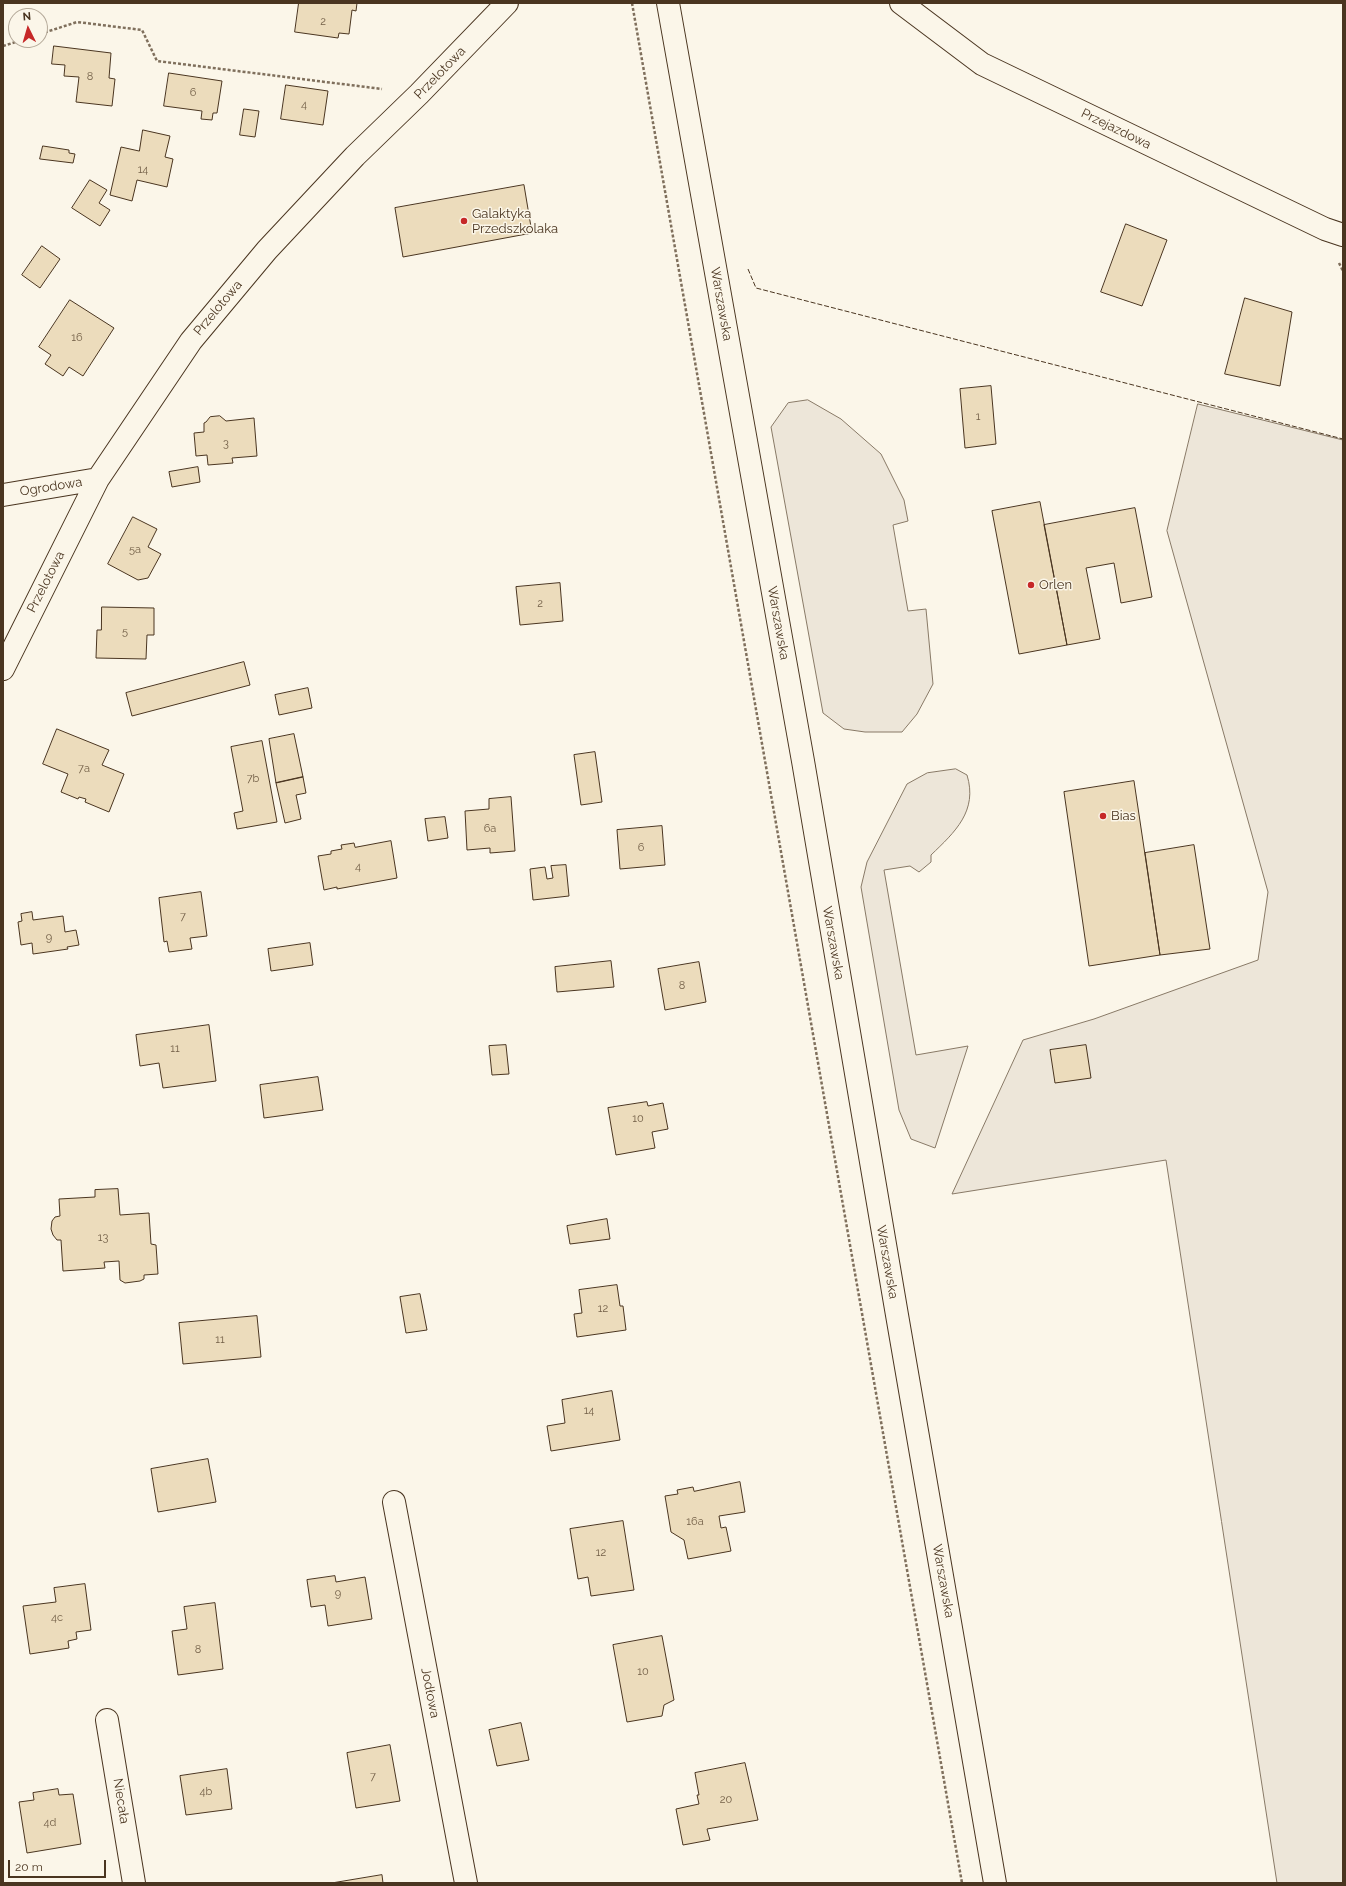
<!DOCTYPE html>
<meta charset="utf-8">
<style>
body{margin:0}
#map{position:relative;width:1346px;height:1886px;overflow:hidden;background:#fbf6e9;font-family:Raleway,sans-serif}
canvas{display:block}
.frame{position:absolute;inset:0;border:4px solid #4a3520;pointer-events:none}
.north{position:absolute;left:8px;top:8px;width:40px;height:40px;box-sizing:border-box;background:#fbf6e9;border:1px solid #b4a999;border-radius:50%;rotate:355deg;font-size:11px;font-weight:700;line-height:16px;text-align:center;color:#4a3520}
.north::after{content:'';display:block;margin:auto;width:14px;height:18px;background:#c62828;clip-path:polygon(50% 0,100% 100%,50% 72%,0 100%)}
.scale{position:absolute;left:8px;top:1860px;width:98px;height:18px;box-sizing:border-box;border:2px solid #4a3520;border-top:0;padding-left:5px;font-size:12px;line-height:14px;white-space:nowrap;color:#4a3520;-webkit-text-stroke:3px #fbf6e9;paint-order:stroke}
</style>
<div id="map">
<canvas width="1346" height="1886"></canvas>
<div class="frame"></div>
<div class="north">N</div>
<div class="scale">20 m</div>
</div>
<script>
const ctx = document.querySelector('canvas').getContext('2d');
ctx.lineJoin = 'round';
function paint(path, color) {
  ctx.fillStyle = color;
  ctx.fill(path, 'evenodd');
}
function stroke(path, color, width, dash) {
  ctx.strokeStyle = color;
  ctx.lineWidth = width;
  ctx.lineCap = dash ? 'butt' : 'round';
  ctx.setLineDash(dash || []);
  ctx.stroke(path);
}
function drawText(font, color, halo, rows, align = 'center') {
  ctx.font = font + ' Raleway,sans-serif';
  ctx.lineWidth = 3;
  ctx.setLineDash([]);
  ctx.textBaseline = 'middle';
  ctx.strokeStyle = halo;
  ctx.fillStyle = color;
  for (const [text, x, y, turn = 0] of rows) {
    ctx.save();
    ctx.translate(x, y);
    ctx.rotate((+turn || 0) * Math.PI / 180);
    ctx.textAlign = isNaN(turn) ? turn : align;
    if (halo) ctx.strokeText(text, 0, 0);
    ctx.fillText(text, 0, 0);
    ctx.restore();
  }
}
const green = new Path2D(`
 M 808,400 L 841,419 L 881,454 L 904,500 L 908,521 L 893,525 L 908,611 L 926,609 L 933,684 L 917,714 L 902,732 L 865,732 L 844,729 L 823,713 L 771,427 L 788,403 Z
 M 1198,404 L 1343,440 L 1343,1883 L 1277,1883 L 1166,1160 L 952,1194 L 1023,1040 L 1094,1019 L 1258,960 L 1268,892 L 1167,531 Z
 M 956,769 L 967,775 C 978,811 955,832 931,855 L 931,862 L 919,872 L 910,866 L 884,870 L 916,1055 L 968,1046 L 935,1148 L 911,1139 L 899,1110 L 861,887 L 867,862 L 907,784 L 927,773 Z`);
const building = new Path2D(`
 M 299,3 L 357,3 L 356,11 L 352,10 L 349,34 L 339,33 L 338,38 L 295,32 Z
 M 54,46 L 111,53 L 109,78 L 115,79 L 112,106 L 76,102 L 79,77 L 64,76 L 65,65 L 52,64 Z
 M 169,73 L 222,81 L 217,113 L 213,113 L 212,120 L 201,119 L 202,111 L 164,106 Z
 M 286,85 L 328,91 L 323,125 L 281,119 Z
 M 244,109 L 259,111 L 255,137 L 240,135 Z
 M 143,130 L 170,136 L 165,157 L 173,159 L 167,187 L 137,180 L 132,201 L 110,195 L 121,147 L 139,151 Z
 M 43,146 L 69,150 L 69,153 L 75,154 L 73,163 L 40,159 Z
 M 90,180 L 107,190 L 99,203 L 110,210 L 100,226 L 72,208 Z
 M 524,185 L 532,233 L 403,257 L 395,208 Z
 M 1126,224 L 1167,240 L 1142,306 L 1101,292 Z
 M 42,246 L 60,259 L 40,288 L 22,275 Z
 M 1245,298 L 1292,312 L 1280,386 L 1225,374 Z
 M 70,300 L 114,328 L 83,376 L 69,367 L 63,376 L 45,364 L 51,355 L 39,347 Z
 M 991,386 L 996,444 L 965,448 L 960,389 Z
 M 220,416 L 226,421 L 254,418 L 257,456 L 232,458 L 233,463 L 208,465 L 207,455 L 196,456 L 194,433 L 204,432 L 204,423 L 206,422 L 210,417 Z
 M 198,467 L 200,482 L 172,487 L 169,472 Z
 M 1040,502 L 1067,645 L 1019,654 L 992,511 Z
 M 1135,508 L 1152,597 L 1121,603 L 1114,563 L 1086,568 L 1100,639 L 1067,645 L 1044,525 Z
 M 133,517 L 157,529 L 148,547 L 161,554 L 148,578 L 138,580 L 108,564 Z
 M 560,583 L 563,621 L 520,625 L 516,587 Z
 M 102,607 L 154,608 L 154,635 L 147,635 L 146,659 L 96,658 L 97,630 L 101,630 Z
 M 244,662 L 250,685 L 132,716 L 126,693 Z
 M 308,688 L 312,708 L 279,715 L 275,695 Z
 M 57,729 L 109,750 L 102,765 L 124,774 L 109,812 L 85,802 L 86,799 L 79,797 L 78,799 L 61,792 L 68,774 L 43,764 Z
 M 294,734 L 303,777 L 276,783 L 269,739 Z
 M 262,741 L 277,822 L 237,829 L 234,813 L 243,811 L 231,747 Z
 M 595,752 L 602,802 L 581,805 L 574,755 Z
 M 303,777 L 306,793 L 296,795 L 301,819 L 285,823 L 276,783 Z
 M 1134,781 L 1160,955 L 1089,966 L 1064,792 Z
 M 511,797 L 515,851 L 490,853 L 490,848 L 467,850 L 465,811 L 489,809 L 489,799 Z
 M 445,817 L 448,838 L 428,841 L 425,819 Z
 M 662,826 L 665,865 L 620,869 L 617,830 Z
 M 391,841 L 397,878 L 337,889 L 337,887 L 324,890 L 318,856 L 331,854 L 331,851 L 342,849 L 341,845 L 354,843 L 355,847 Z
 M 1194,845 L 1210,949 L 1160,955 L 1145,853 Z
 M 566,865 L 569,896 L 533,900 L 530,869 L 545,867 L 547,879 L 553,878 L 551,866 Z
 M 201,892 L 207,936 L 190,938 L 192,949 L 169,952 L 167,941 L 164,942 L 159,898 Z
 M 32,912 L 33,920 L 63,916 L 65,932 L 76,930 L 79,945 L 67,947 L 68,949 L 33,954 L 32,943 L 21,945 L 18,922 L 22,921 L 21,914 Z
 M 310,943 L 313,965 L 271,971 L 268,949 Z
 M 611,961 L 614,987 L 557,992 L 555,967 Z
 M 699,962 L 706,1002 L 665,1010 L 658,969 Z
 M 209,1025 L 216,1081 L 163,1088 L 159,1063 L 140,1066 L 136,1035 Z
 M 506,1045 L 509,1074 L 492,1075 L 489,1046 Z
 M 1086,1045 L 1091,1078 L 1055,1083 L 1050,1050 Z
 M 318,1077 L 323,1110 L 264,1118 L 260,1085 Z
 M 647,1102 L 648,1106 L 663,1103 L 668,1129 L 652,1132 L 655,1148 L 616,1155 L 608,1108 Z
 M 118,1189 L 120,1215 L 149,1213 L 151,1244 L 156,1245 L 158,1274 L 144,1275 L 144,1279 L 140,1281 L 125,1283 L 120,1280 L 119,1261 L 104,1262 L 105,1268 L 63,1271 L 61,1240 L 57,1240 L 53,1235 L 51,1229 L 52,1221 L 55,1217 L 60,1216 L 59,1199 L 95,1197 L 95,1190 Z
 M 607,1219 L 610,1239 L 570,1244 L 567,1226 Z
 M 617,1285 L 620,1306 L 623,1306 L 626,1330 L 577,1337 L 574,1314 L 582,1313 L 579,1290 Z
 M 420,1294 L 427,1330 L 406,1333 L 400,1297 Z
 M 257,1316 L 261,1357 L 183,1364 L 179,1323 Z
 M 612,1391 L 620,1440 L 551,1451 L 547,1426 L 565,1423 L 562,1400 Z
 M 208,1459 L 216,1502 L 158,1512 L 151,1469 Z
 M 740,1482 L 745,1512 L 719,1516 L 721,1528 L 726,1527 L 731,1551 L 688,1559 L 684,1540 L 671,1532 L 665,1496 L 678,1494 L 677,1490 L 693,1487 L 694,1491 Z
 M 623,1521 L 634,1590 L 591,1596 L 588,1577 L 578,1579 L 570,1529 Z
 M 335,1576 L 336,1582 L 365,1577 L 372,1619 L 328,1626 L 325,1605 L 311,1607 L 307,1580 Z
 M 85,1584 L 91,1630 L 76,1632 L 77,1639 L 68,1641 L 69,1648 L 30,1654 L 23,1606 L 56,1602 L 54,1588 Z
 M 215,1603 L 223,1669 L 178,1675 L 172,1631 L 187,1629 L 184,1607 Z
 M 662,1636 L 674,1700 L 664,1705 L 662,1716 L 627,1722 L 613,1645 Z
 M 521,1723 L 529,1760 L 497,1766 L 489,1730 Z
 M 390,1745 L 400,1801 L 356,1808 L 347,1753 Z
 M 745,1763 L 758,1820 L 707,1829 L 710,1840 L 683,1845 L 676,1809 L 699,1804 L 697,1795 L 699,1795 L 695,1773 Z
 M 227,1769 L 232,1809 L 186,1815 L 180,1776 Z
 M 58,1789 L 59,1795 L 73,1794 L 81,1844 L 27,1853 L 19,1802 L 34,1800 L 33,1793 Z
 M 382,1875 L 383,1883 L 332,1883 Z`);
const path = new Path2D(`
 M 632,3 L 962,1883
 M 40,34 L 77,22 L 142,30 L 157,61 L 382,89
 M 3,46 L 22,40
 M 1339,263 L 1343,271`);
const street = new Path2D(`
 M 901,3 L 982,64 L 1325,229 L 1343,235
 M 3,495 L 98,479
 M 3,669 L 98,479 L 191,341 L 267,250 L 355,156 L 419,94 L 507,3
 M 394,1502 L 466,1883
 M 107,1720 L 134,1883`);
const secondary = new Path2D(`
 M 668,3 L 803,761 L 897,1315 L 995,1883`);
const fence = new Path2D(`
 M 748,269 L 756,288 L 1343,439`);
const markers = [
 [464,221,4,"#c62828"],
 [1031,585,4,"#c62828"],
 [1103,816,4,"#c62828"]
];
const numberNames = [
 ["2",323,22],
 ["8",90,77],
 ["6",193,93],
 ["4",304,105],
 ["14",143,170],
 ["16",77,338],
 ["1",978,417],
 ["3",226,444],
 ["5a",135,550],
 ["2",540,604],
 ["5",125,632],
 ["7a",84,769],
 ["7b",253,779],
 ["6a",490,829],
 ["6",641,848],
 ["4",358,867],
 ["7",183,917],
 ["9",49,938],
 ["8",682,986],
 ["11",175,1049],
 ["10",638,1119],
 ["13",103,1238],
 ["12",603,1309],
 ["11",220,1340],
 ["14",589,1411],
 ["16a",695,1522],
 ["12",601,1553],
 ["9",338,1594],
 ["4c",57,1618],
 ["8",198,1650],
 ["10",643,1672],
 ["7",373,1777],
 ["4b",206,1792],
 ["20",726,1800],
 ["4d",50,1823]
];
const streetNames = [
 ["Przelotowa",440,73,-46],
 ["Przejazdowa",1116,129,26],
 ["Warszawska",721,304,80],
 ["Przelotowa",218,308,-50],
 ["Ogrodowa",51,487,-9],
 ["Przelotowa",46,582,-63],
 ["Warszawska",778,623,80],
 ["Warszawska",833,943,80],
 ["Warszawska",887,1262,80],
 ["Warszawska",943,1581,80],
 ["Jodłowa",430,1693,79],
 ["Niecała",121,1801,81]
];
const poiNames = [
 ["Galaktyka",472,214],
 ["Przedszkolaka",472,229],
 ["Orlen",1039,585],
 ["Bias",1111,816]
];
paint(green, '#ede6d9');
stroke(green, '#887966', 1);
paint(building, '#ecdcbc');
stroke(building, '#4a3520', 1);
stroke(street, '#4a3520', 24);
stroke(secondary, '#4a3520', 24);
stroke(path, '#7f6f5c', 2.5, [3, 2]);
stroke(street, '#fbf6e9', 22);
stroke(secondary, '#fbf6e9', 22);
stroke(fence, '#4a3520', 1, [5, 2]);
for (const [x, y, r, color] of markers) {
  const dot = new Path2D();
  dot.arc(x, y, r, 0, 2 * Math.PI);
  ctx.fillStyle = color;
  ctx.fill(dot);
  stroke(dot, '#fbf6e9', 1.5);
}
drawText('11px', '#725f47', null, numberNames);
drawText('13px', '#4a3520', '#fbf6e9', streetNames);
drawText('13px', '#4a3520', '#fbf6e9', poiNames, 'left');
</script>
